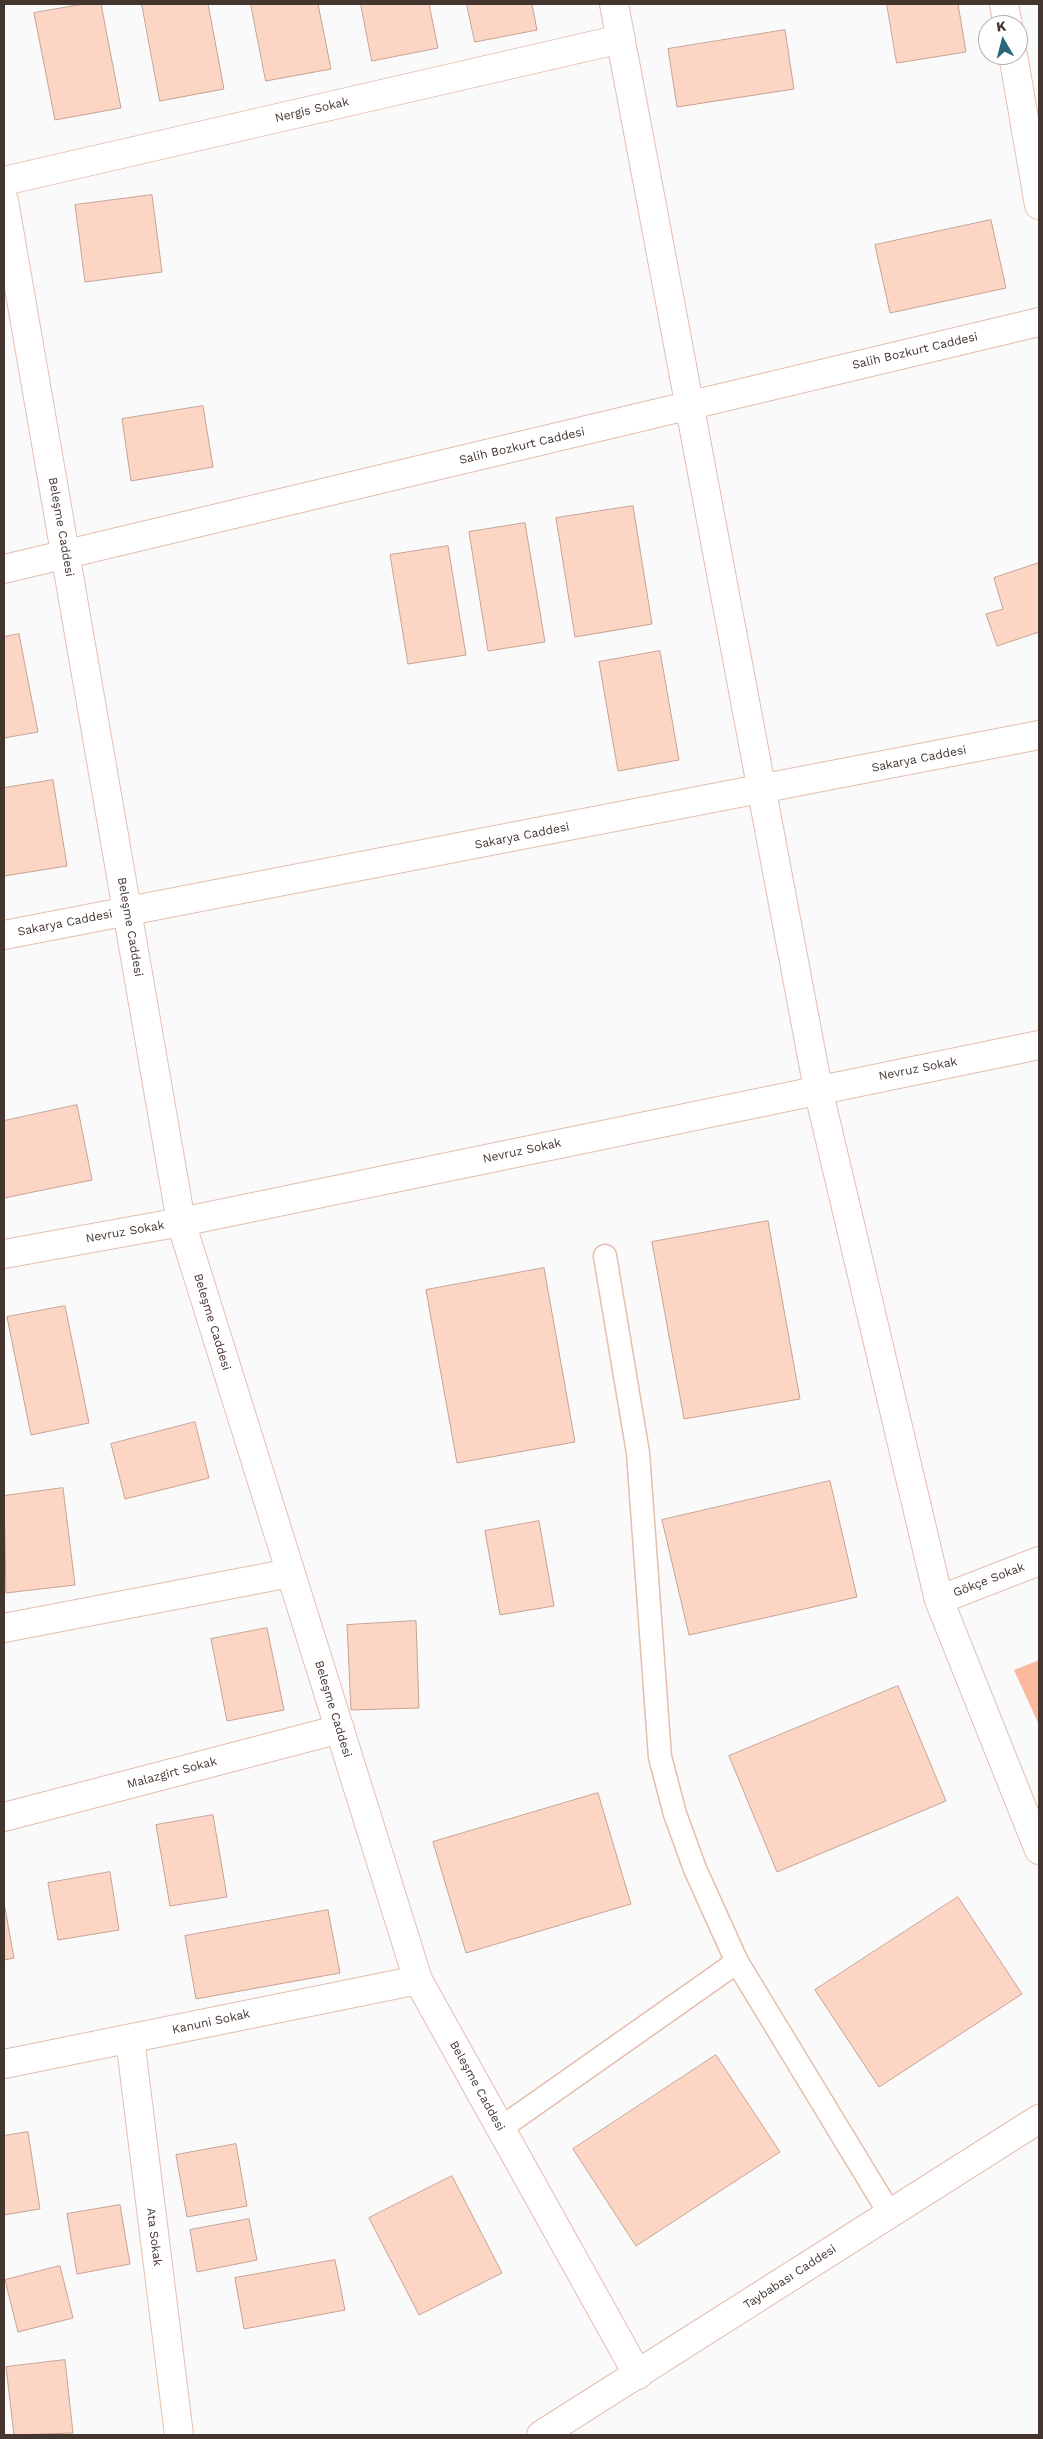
<!DOCTYPE html>
<meta charset="utf-8">
<style>
body{margin:0}
#map{position:relative;width:1043px;height:2439px;overflow:hidden;background:#fafafa;font-family:"Work Sans",sans-serif}
canvas{display:block}
.frame{position:absolute;inset:0;border:5px solid #45352f;pointer-events:none}
.north{position:absolute;left:978px;top:15px;width:50px;height:50px;box-sizing:border-box;background:#fff;border:1px solid #b5aeac;border-radius:50%;rotate:352deg;font-size:14px;font-weight:700;line-height:20px;text-align:center;color:#45352f}
.north::after{content:'';display:block;margin:auto;width:18px;height:22px;background:#28677c;clip-path:polygon(50% 0,100% 100%,50% 72%,0 100%)}
</style>
<div id="map">
<canvas width="1043" height="2439"></canvas>
<div class="frame"></div>
<div class="north">K</div>
</div>
<script>
const ctx = document.querySelector('canvas').getContext('2d');
ctx.lineJoin = 'round';
function paint(path, color) {
  ctx.fillStyle = color;
  ctx.fill(path, 'evenodd');
}
function stroke(path, color, width, dash) {
  ctx.strokeStyle = color;
  ctx.lineWidth = width;
  ctx.lineCap = dash ? 'butt' : 'round';
  ctx.setLineDash(dash || []);
  ctx.stroke(path);
}
function drawText(font, color, halo, rows, align = 'center') {
  ctx.font = font + ' "Work Sans",sans-serif';
  ctx.lineWidth = 4.5;
  ctx.setLineDash([]);
  ctx.textBaseline = 'middle';
  ctx.strokeStyle = halo;
  ctx.fillStyle = color;
  for (const [text, x, y, turn = 0] of rows) {
    ctx.save();
    ctx.translate(x, y);
    ctx.rotate((+turn || 0) * Math.PI / 180);
    ctx.textAlign = isNaN(turn) ? turn : align;
    if (halo) ctx.strokeText(text, 0, 0);
    ctx.fillText(text, 0, 0);
    ctx.restore();
  }
}
const green = new Path2D(`
 M 1039,1660 L 1039,1725 L 1014,1670 Z`);
const building = new Path2D(`
 M 84,4 L 101,4 L 121,108 L 55,120 L 34,13 Z
 M 142,4 L 208,4 L 224,89 L 160,101 Z
 M 251,4 L 318,4 L 331,69 L 266,81 Z
 M 361,4 L 429,4 L 438,48 L 372,61 Z
 M 467,4 L 532,4 L 537,30 L 475,42 Z
 M 887,4 L 958,4 L 966,52 L 897,63 Z
 M 785,30 L 794,89 L 677,107 L 668,49 Z
 M 152,195 L 162,272 L 85,282 L 75,205 Z
 M 991,220 L 1006,288 L 890,313 L 875,245 Z
 M 203,406 L 213,467 L 131,481 L 122,419 Z
 M 633,506 L 652,624 L 575,637 L 556,518 Z
 M 525,523 L 545,642 L 488,651 L 469,532 Z
 M 448,546 L 466,655 L 408,664 L 390,555 Z
 M 1039,563 L 1039,632 L 997,646 L 986,614 L 1003,609 L 994,578 Z
 M 19,634 L 38,732 L 4,738 L 4,637 Z
 M 660,651 L 679,760 L 618,771 L 599,662 Z
 M 53,780 L 67,866 L 4,876 L 4,788 Z
 M 77,1105 L 92,1180 L 4,1198 L 4,1121 Z
 M 768,1221 L 800,1399 L 684,1419 L 652,1242 Z
 M 544,1268 L 575,1442 L 457,1463 L 426,1290 Z
 M 65,1306 L 89,1423 L 31,1435 L 7,1317 Z
 M 195,1422 L 209,1478 L 125,1499 L 111,1444 Z
 M 830,1481 L 857,1597 L 689,1635 L 662,1520 Z
 M 63,1488 L 75,1585 L 6,1593 L 4,1496 Z
 M 539,1521 L 554,1606 L 500,1615 L 485,1531 Z
 M 416,1621 L 419,1708 L 351,1710 L 347,1625 Z
 M 267,1628 L 284,1710 L 227,1721 L 211,1639 Z
 M 898,1686 L 946,1801 L 777,1872 L 729,1756 Z
 M 598,1793 L 631,1904 L 466,1953 L 433,1842 Z
 M 213,1815 L 227,1897 L 170,1906 L 156,1825 Z
 M 110,1872 L 119,1930 L 58,1940 L 48,1883 Z
 M 958,1897 L 1022,1994 L 879,2087 L 815,1990 Z
 M 4,1903 L 14,1958 L 4,1960 Z
 M 328,1910 L 340,1973 L 196,1999 L 185,1936 Z
 M 716,2055 L 780,2152 L 636,2246 L 573,2149 Z
 M 28,2132 L 40,2209 L 4,2215 L 4,2136 Z
 M 236,2144 L 247,2206 L 187,2217 L 176,2155 Z
 M 452,2176 L 502,2273 L 419,2315 L 369,2218 Z
 M 120,2205 L 130,2264 L 77,2274 L 67,2214 Z
 M 249,2219 L 257,2260 L 197,2272 L 190,2230 Z
 M 335,2260 L 345,2310 L 244,2329 L 235,2278 Z
 M 60,2266 L 73,2318 L 18,2332 L 5,2280 Z
 M 65,2360 L 73,2433 L 14,2435 L 6,2367 Z`);
const service = new Path2D(`
 M 605,1256 L 638,1453 L 660,1757 L 675,1814 L 695,1869 L 737,1962 L 890,2214
 M 501,2128 L 737,1962`);
const minor = new Path2D(`
 M 614,4 L 818,1089 L 939,1600 L 1039,1850
 M 1004,4 L 1008,25
 M 1013,55 L 1039,205
 M 4,181 L 621,39
 M 4,201 L 181,1222 L 418,1980 L 638,2375
 M 4,569 L 1039,322
 M 4,935 L 1039,735
 M 4,1254 L 181,1222 L 1039,1045
 M 939,1600 L 1039,1561
 M 4,1628 L 290,1573
 M 4,1817 L 340,1729
 M 130,2039 L 179,2435
 M 4,2064 L 418,1980`);
const tertiary = new Path2D(`
 M 541,2435 L 1039,2119`);
const streetNames = [
 ["Nergis Sokak",312,110,-13],
 ["Salih Bozkurt Caddesi",915,351,-13],
 ["Salih Bozkurt Caddesi",522,446,-13],
 ["Beleşme Caddesi",61,527,80],
 ["Sakarya Caddesi",919,759,-11],
 ["Sakarya Caddesi",522,836,-11],
 ["Sakarya Caddesi",65,923,-11],
 ["Beleşme Caddesi",130,927,80],
 ["Nevruz Sokak",918,1069,-11],
 ["Nevruz Sokak",522,1151,-12],
 ["Nevruz Sokak",125,1232,-10],
 ["Beleşme Caddesi",212,1322,73],
 ["Gökçe Sokak",989,1580,-21],
 ["Beleşme Caddesi",333,1709,73],
 ["Malazgirt Sokak",172,1773,-15],
 ["Kanuni Sokak",211,2022,-12],
 ["Beleşme Caddesi",477,2086,61],
 ["Ata Sokak",154,2237,83],
 ["Taybabası Caddesi",790,2277,-33]
];
paint(green, '#fcb99d');
paint(building, '#fdd5c5');
stroke(building, '#c8a293', 1);
stroke(service, '#e4beae', 25);
stroke(minor, '#e4beae', 30);
stroke(tertiary, '#e4beae', 30);
stroke(service, '#fff', 22);
stroke(minor, '#fff', 28);
stroke(tertiary, '#fff', 28);
drawText('12px', '#45352f', '#fff', streetNames);
</script>
